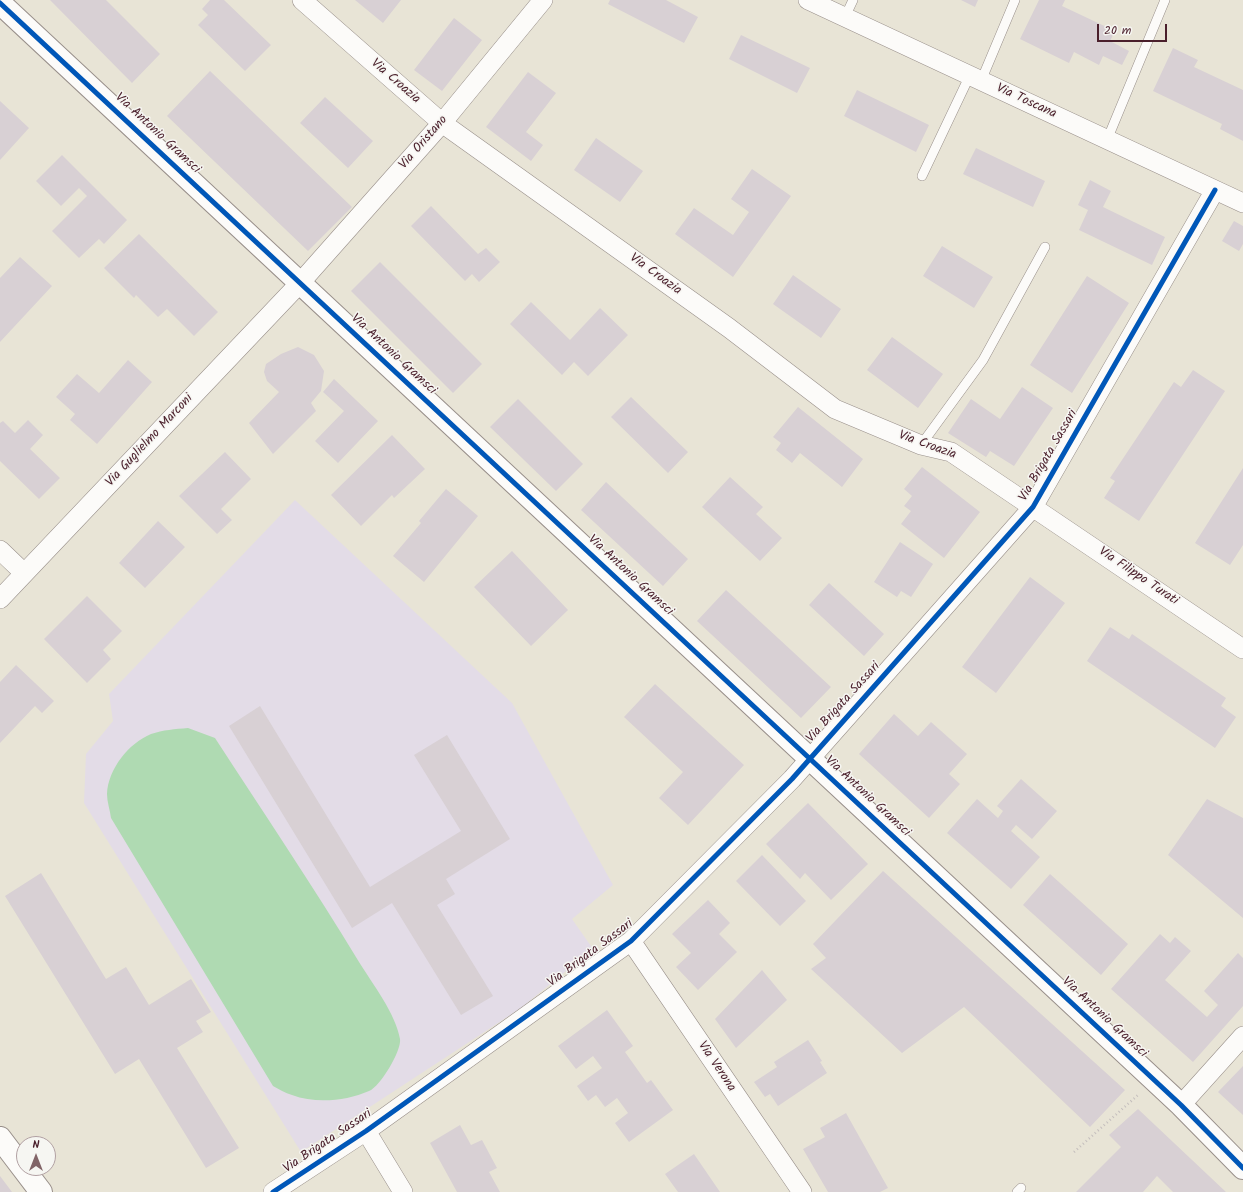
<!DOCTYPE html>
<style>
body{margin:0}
#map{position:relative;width:1243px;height:1192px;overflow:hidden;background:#e8e4d6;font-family:Kalam,sans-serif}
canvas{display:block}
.north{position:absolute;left:16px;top:1136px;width:40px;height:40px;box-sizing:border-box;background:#f6f6f2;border:1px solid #b1a0a2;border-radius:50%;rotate:0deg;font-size:11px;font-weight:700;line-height:16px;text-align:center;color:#4a1f2b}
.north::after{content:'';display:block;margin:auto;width:14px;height:18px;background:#816467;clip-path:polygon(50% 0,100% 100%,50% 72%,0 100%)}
.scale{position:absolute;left:1097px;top:24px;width:70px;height:18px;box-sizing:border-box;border:2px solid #4a1f2b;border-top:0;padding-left:5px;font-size:12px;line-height:14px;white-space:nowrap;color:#4a1f2b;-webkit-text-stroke:3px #f6f6f2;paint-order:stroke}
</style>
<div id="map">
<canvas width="1243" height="1192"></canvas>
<div class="north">N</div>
<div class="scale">20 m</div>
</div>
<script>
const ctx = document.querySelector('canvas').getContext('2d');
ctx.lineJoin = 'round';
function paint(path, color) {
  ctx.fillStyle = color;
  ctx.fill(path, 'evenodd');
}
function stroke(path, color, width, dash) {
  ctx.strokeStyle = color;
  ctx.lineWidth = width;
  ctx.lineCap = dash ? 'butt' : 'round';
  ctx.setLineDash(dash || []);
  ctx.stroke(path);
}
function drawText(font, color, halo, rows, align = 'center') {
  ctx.font = font + ' Kalam,sans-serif';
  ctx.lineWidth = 3;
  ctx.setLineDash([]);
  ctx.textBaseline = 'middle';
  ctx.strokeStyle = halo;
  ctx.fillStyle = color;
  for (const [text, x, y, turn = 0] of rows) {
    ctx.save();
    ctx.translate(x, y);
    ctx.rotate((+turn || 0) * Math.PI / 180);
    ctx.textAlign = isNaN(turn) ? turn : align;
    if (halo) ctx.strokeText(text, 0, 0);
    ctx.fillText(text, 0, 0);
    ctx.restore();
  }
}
const built = new Path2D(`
 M 295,500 L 512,703 L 613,885 L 572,919 L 593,949 L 521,1008 L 301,1152 L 84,803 L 86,754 L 113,721 L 109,694 Z`);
const green = new Path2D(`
 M 188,728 L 215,738 C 263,812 313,886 359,962 C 372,983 396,1014 400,1039 C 402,1050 380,1087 369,1091 C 346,1101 316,1104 292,1095 C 285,1093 279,1089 273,1086 L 111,818 C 110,810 107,802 107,794 C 108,769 129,743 151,734 C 163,730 175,729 188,728 Z`);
const building = new Path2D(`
 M 50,0 L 106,0 L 160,54 L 132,83 Z
 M 210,0 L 224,0 L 271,45 L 245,71 L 198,25 L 208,15 L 202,9 Z
 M 355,0 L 401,0 L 383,23 Z
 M 610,0 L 666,0 L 698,17 L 684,43 L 608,4 Z
 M 961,0 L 978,0 L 975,7 Z
 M 1039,0 L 1065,0 L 1062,6 L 1115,31 L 1110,41 L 1129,51 L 1122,65 L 1103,56 L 1099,65 L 1074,52 L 1069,63 L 1020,39 Z
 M 454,18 L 482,40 L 442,91 L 414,70 Z
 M 741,35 L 810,68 L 797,93 L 729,59 Z
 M 1173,48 L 1198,60 L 1194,67 L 1243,90 L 1243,141 L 1220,129 L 1222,124 L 1153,91 Z
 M 210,71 L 352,207 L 308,251 L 167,116 Z
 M 528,72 L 556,93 L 526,132 L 543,145 L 531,161 L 486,127 Z
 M 857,90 L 929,125 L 916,152 L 844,116 Z
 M 325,97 L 373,141 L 348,168 L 300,123 Z
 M 0,101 L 29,128 L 0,160 Z
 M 596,138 L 643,171 L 620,202 L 574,170 Z
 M 976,148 L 1045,181 L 1033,207 L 963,174 Z
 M 62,155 L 127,220 L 104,244 L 99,239 L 79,258 L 52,231 L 87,196 L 79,188 L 61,206 L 36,181 Z
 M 752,169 L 791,196 L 733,277 L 675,234 L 694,208 L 733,235 L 749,212 L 731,199 Z
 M 1090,180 L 1111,191 L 1103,207 L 1165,237 L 1152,265 L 1079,230 L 1088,210 L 1078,205 Z
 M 431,206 L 478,254 L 486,248 L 500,262 L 479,282 L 472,274 L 465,281 L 411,226 Z
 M 1234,221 L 1243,226 L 1243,244 L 1239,251 L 1222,241 Z
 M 139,234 L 218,312 L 194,336 L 167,309 L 158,317 L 136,295 L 134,298 L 104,268 Z
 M 942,246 L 993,277 L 974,308 L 923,276 Z
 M 20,257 L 52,286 L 0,342 L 0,278 Z
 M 380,262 L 482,364 L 453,393 L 351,291 Z
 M 793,275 L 841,309 L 821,338 L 773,304 Z
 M 1087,276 L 1129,303 L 1072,393 L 1030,365 Z
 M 531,302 L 570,340 L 600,308 L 628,335 L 588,376 L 574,362 L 562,375 L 510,324 Z
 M 892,337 L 943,374 L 918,408 L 867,370 Z
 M 298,347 L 314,355 L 324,371 L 321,391 L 311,403 L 316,411 L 273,454 L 249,423 L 279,392 L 267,381 L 264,372 L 266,364 L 281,354 Z
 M 128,360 L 152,382 L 97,444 L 70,420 L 75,414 L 56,397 L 77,374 L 99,393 Z
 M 1193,370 L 1225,391 L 1139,521 L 1104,498 L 1115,481 L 1110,478 L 1174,382 L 1181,387 Z
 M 334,379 L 378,421 L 338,463 L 315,441 L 344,411 L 323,392 Z
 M 1022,387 L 1053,408 L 1014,466 L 990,451 L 986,457 L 948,433 L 971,399 L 1000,419 Z
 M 631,397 L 688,452 L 668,473 L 611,417 Z
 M 518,399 L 583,464 L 556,491 L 490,427 Z
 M 798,407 L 863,459 L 842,487 L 800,453 L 792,463 L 776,450 L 781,443 L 773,437 Z
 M 28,420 L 43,435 L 30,449 L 60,478 L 39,499 L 0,461 L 0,423 L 3,421 L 15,433 Z
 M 392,435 L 425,469 L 394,498 L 392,495 L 361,526 L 331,495 Z
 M 225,452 L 251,479 L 221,509 L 232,520 L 217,534 L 179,496 Z
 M 922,467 L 980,512 L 944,558 L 901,524 L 911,511 L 904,506 L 912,496 L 904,489 Z
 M 1243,468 L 1243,545 L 1230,565 L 1195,543 Z
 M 730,477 L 763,507 L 756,514 L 782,538 L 760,561 L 702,507 Z
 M 606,482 L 688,559 L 663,586 L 581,510 Z
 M 446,489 L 478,516 L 424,582 L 393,556 L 421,523 L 419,521 Z
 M 158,521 L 185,547 L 145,588 L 119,563 Z
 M 900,542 L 933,564 L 911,597 L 901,591 L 897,597 L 874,582 Z
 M 512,551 L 568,610 L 531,646 L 474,587 Z
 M 1030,577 L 1065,603 L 996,693 L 962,667 Z
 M 829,583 L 884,634 L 864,656 L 809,605 Z
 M 726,590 L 831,687 L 801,718 L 697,621 Z
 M 87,596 L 122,631 L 103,650 L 111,659 L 87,683 L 44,639 Z
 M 1110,627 L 1129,639 L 1132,634 L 1226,698 L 1221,706 L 1236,717 L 1215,748 L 1087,661 Z
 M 16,665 L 54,701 L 42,713 L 35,706 L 0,743 L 0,682 Z
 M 655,684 L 744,765 L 688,825 L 659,798 L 683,772 L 624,717 Z
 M 260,706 L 370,887 L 461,831 L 414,755 L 447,735 L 510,839 L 446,879 L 455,894 L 437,905 L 493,996 L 461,1015 L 392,903 L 352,928 L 229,726 Z
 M 894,714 L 918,736 L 931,722 L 967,754 L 949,774 L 960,784 L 929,818 L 859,754 Z
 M 1021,779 L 1057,811 L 1032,839 L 1016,825 L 1011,831 L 1040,857 L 1011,889 L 947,833 L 977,799 L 998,818 L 1003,811 L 997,806 Z
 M 1207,799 L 1243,818 L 1243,918 L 1168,855 Z
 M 808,803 L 868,864 L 831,900 L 805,873 L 800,879 L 766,844 Z
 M 762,855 L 806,901 L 780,926 L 736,881 Z
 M 883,871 L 1125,1090 L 1090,1127 L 964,1007 L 902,1053 L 811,969 L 826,958 L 813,944 Z
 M 41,873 L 106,979 L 126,967 L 149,1005 L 191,979 L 211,1012 L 196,1021 L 203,1032 L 177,1048 L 239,1148 L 206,1168 L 139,1059 L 115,1074 L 5,896 Z
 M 1050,874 L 1128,944 L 1101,975 L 1023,905 Z
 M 708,900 L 730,923 L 719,934 L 737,952 L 698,990 L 676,967 L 691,953 L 672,934 Z
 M 1160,934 L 1170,943 L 1175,937 L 1191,951 L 1165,980 L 1207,1017 L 1218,1005 L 1204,991 L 1238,953 L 1243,958 L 1243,1006 L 1193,1062 L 1111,989 Z
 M 762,970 L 787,1000 L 736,1048 L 715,1019 Z
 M 607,1010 L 633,1046 L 625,1052 L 647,1083 L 651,1080 L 673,1110 L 629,1142 L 615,1123 L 628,1113 L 617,1098 L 605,1107 L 596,1095 L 588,1101 L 577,1086 L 602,1068 L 593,1056 L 576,1069 L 558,1046 Z
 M 808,1040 L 822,1061 L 820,1062 L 827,1073 L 778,1106 L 770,1094 L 765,1097 L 754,1082 L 777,1067 L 774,1062 Z
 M 1243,1066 L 1243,1115 L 1218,1092 Z
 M 1138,1109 L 1226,1192 L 1173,1192 L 1157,1176 L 1143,1192 L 1076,1192 L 1121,1147 L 1109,1135 Z
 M 846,1113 L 888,1188 L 880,1192 L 828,1192 L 803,1149 L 825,1137 L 820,1128 Z
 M 460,1125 L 471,1145 L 482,1140 L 497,1168 L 489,1172 L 500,1192 L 457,1192 L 430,1143 Z
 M 694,1154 L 720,1192 L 678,1192 L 665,1174 Z
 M 0,1176 L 12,1192 L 0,1192 Z`);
const path = new Path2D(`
 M 1074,1152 L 1138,1095`);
const service = new Path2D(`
 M 845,17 L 853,0
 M 981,81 L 1015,0
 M 1107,140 L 1165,0
 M 922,176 L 970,75
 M 921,445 L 983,360 L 1045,247
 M 1017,1192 L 1021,1188`);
const minor = new Path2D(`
 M 302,0 L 442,123 L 729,328 L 835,409 L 921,445 L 951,452 L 1243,649
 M 808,0 L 1243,203
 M 0,550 L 24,573
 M 0,599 L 300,283 L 442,123 L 543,0
 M 631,941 L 802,1192
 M 1181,1105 L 1243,1036
 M 366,1131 L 403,1192
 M 273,1192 L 366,1131 L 631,941 L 792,779 L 1033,507 L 1215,190`);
const tertiary = new Path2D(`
 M 0,3 L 1181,1105 L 1243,1168
 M 0,1138 L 41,1192`);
const cycleway = new Path2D(`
 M 0,3 L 1181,1105 L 1243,1168
 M 273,1192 L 366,1131 L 631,941 L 792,779 L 1033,507 L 1215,190`);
const streetNames = [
 ["Via Croazia",395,82,41],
 ["Via Toscana",1026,102,25],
 ["Via Antonio Gramsci",157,134,43],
 ["Via Oristano",424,143,-49],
 ["Via Croazia",655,275,36],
 ["Via Antonio Gramsci",393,355,43],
 ["Via Guglielmo Marconi",150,441,-47],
 ["Via Croazia",927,446,20],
 ["Via Brigata Sassari",1049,456,-60],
 ["Via Antonio Gramsci",630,576,43],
 ["Via Filippo Turati",1138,577,34],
 ["Via Brigata Sassari",844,703,-48],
 ["Via Antonio Gramsci",867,797,43],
 ["Via Brigata Sassari",591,954,-37],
 ["Via Antonio Gramsci",1104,1018,43],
 ["Via Verona",716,1067,56],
 ["Via Brigata Sassari",328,1142,-34]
];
paint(built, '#e3dce7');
paint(green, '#afdab2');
paint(building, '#d8d0d4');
stroke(service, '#988f8a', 10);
stroke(minor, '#988f8a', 20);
stroke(tertiary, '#988f8a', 24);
stroke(path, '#c3bdbc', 2.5, [1, 3]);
stroke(service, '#fcfbf9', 9);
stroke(minor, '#fcfbf9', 19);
stroke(tertiary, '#fcfbf9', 22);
stroke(cycleway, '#0057b8', 5);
drawText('13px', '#4a1f2b', '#f6f6f2', streetNames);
</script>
